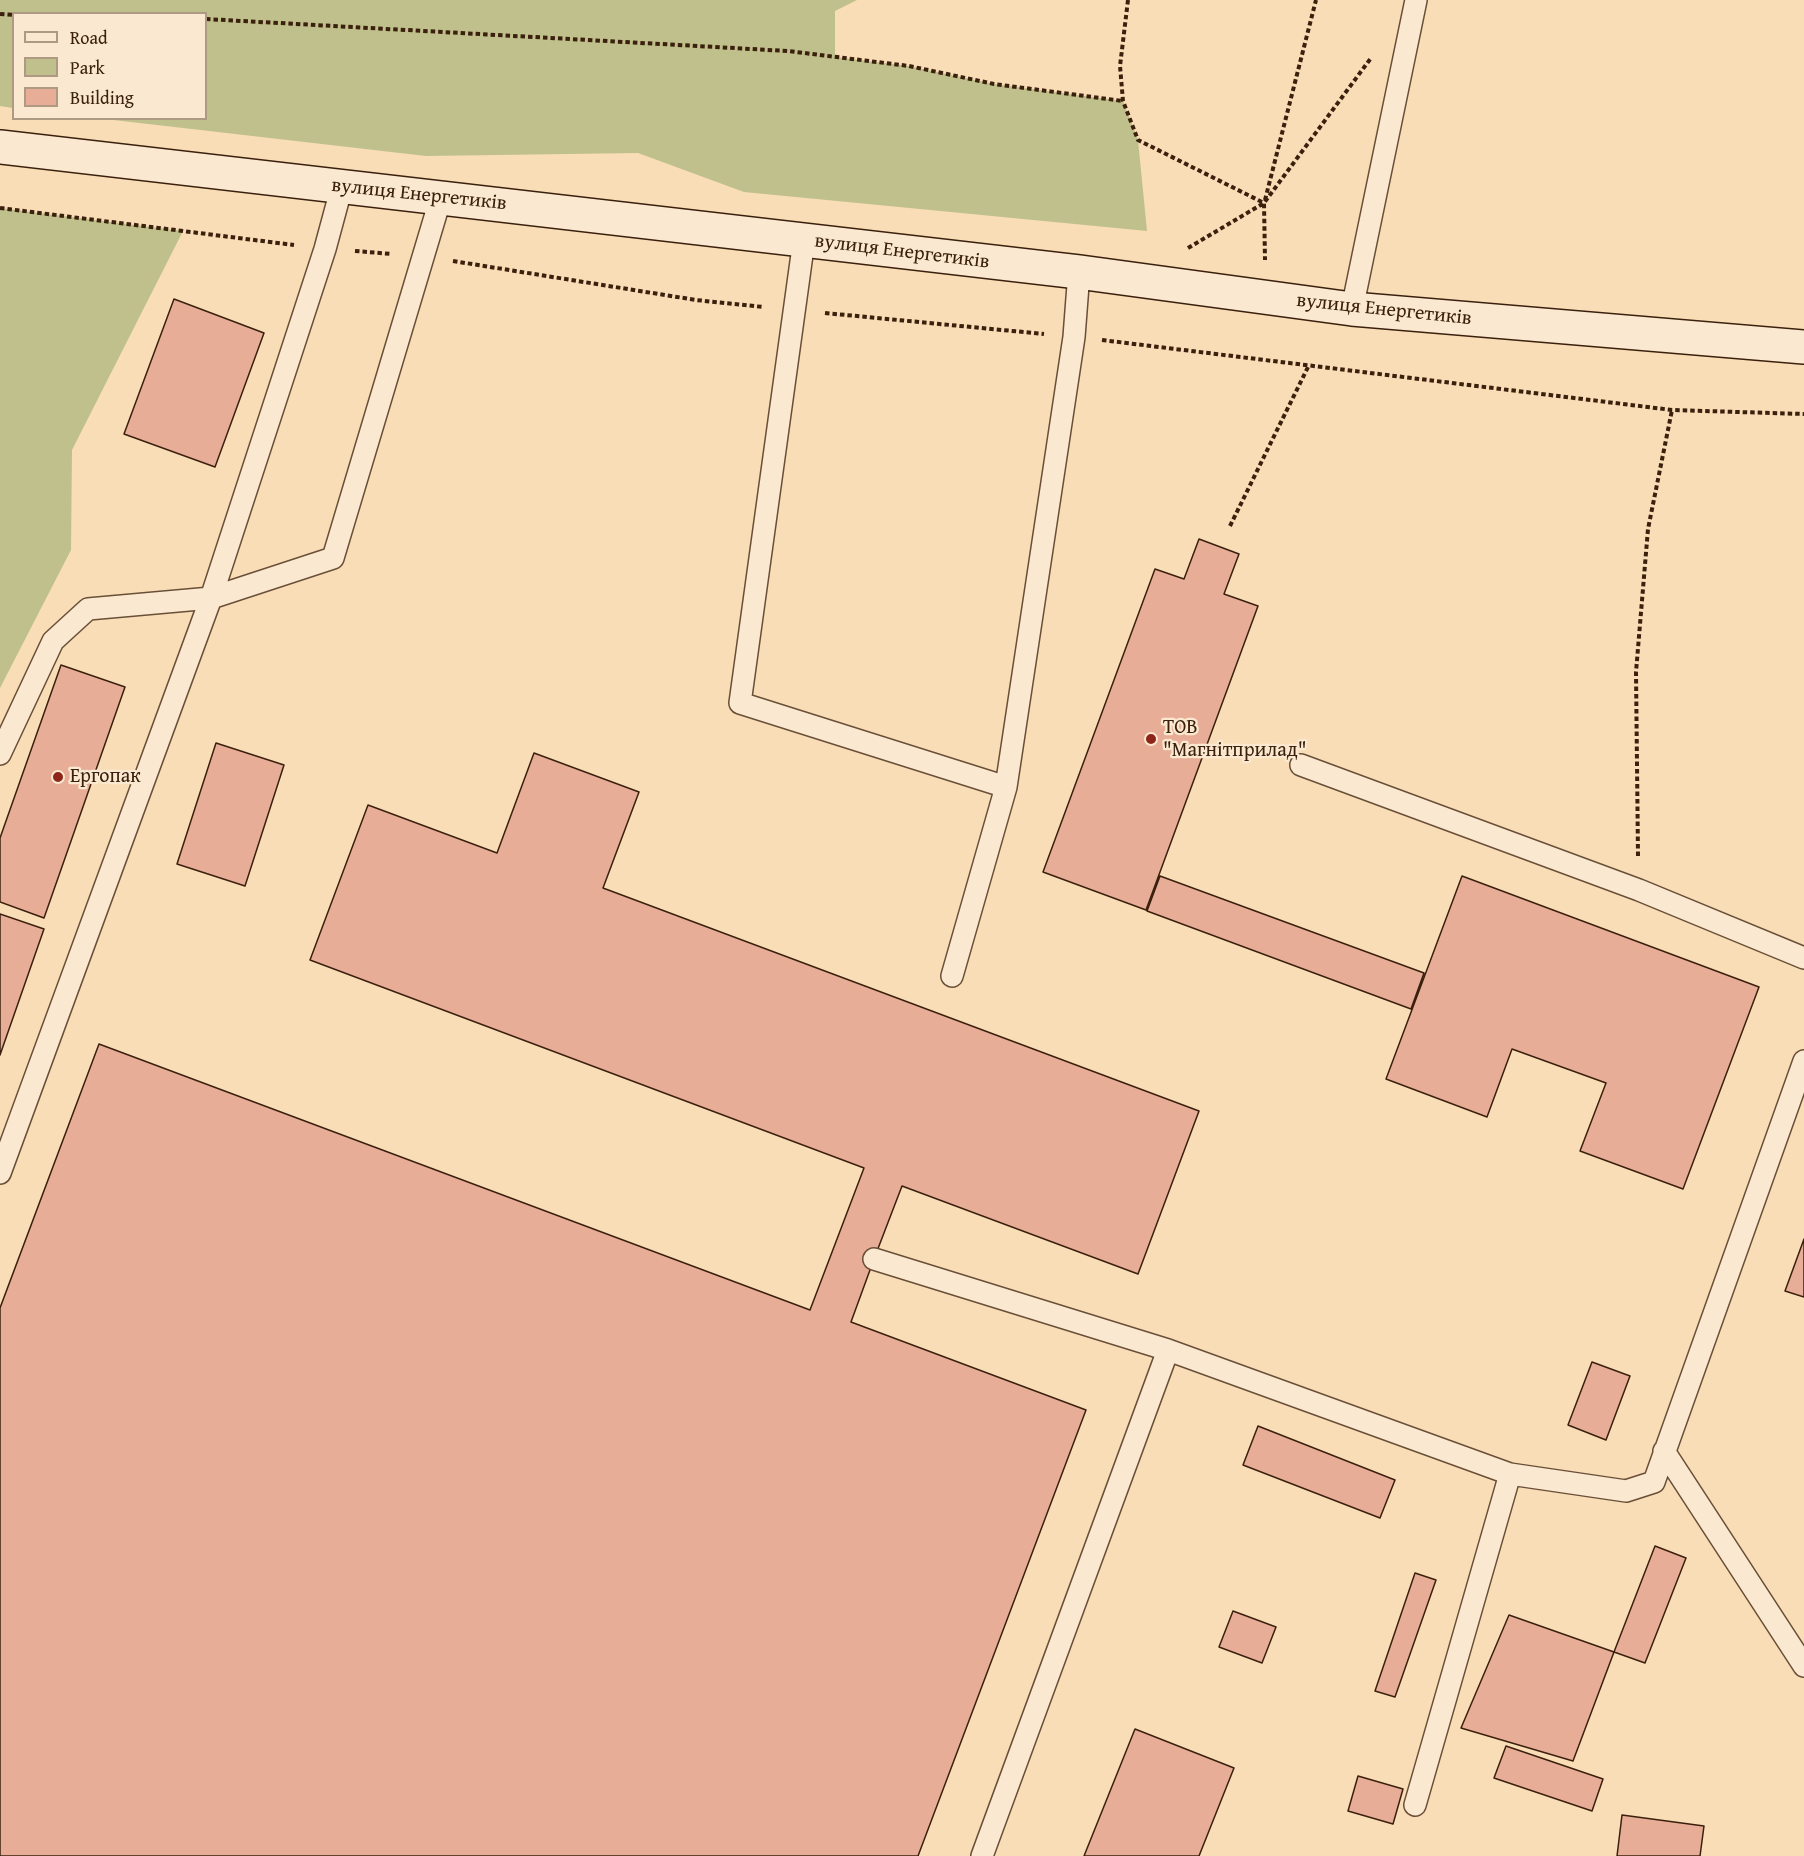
<!DOCTYPE html>
<meta charset="utf-8">
<style>
body{margin:0}
#map{position:relative;width:1804px;height:1856px;overflow:hidden;background:#f8ddb6;font-family:"Gentium Book Plus",serif}
canvas{display:block}
.legend{position:absolute;left:12px;top:12px;width:195px;height:108px;box-sizing:border-box;background:#fae9d0;border:2px solid #ae9982;margin:0;padding:8px 10px;list-style:none;font-size:18px;color:#3b200e}
.legend li{display:flex;align-items:center;gap:12px;height:30px}
.legend b{width:30px;border:2px solid #ae9982}
</style>
<div id="map">
<canvas width="1804" height="1856"></canvas>
<ul class="legend">
<li><b style="height:8px;background:#fae9d0"></b>Road</li>
<li><b style="height:16px;background:#c0c08c"></b>Park</li>
<li><b style="height:16px;background:#e8ad97"></b>Building</li>
</ul>
</div>
<script>
const ctx = document.querySelector('canvas').getContext('2d');
ctx.lineJoin = 'round';
function paint(path, color) {
  ctx.fillStyle = color;
  ctx.fill(path, 'evenodd');
}
function stroke(path, color, width, dash) {
  ctx.strokeStyle = color;
  ctx.lineWidth = width;
  ctx.lineCap = dash ? 'butt' : 'round';
  ctx.setLineDash(dash || []);
  ctx.stroke(path);
}
function drawText(font, color, halo, rows, align = 'center') {
  ctx.font = font + ' "Gentium Book Plus",serif';
  ctx.lineWidth = 4.5;
  ctx.setLineDash([]);
  ctx.textBaseline = 'middle';
  ctx.strokeStyle = halo;
  ctx.fillStyle = color;
  for (const [text, x, y, turn = 0] of rows) {
    ctx.save();
    ctx.translate(x, y);
    ctx.rotate((+turn || 0) * Math.PI / 180);
    ctx.textAlign = isNaN(turn) ? turn : align;
    if (halo) ctx.strokeText(text, 0, 0);
    ctx.fillText(text, 0, 0);
    ctx.restore();
  }
}
const green = new Path2D(`
 M 0,0 L 857,0 L 835,11 L 835,57 L 909,66 L 994,84 L 1123,101 L 1138,140 L 1147,231 L 744,192 L 638,153 L 426,156 L 105,119 L 206,118 L 206,14 L 14,14 L 13,108 L 0,106 Z
 M 0,208 L 183,231 L 72,450 L 71,550 L 0,688 Z`);
const building = new Path2D(`
 M 174,299 L 264,333 L 215,467 L 124,434 Z
 M 1199,539 L 1239,554 L 1224,594 L 1258,606 L 1146,910 L 1043,872 L 1155,569 L 1184,579 Z
 M 61,665 L 125,687 L 44,918 L 0,902 L 0,838 Z
 M 216,743 L 284,765 L 245,886 L 177,864 Z
 M 534,753 L 639,792 L 603,888 L 1199,1111 L 1138,1274 L 902,1186 L 874,1259 L 851,1322 L 1086,1410 L 918,1856 L 0,1856 L 0,1308 L 99,1044 L 810,1310 L 864,1168 L 310,960 L 368,805 L 497,853 Z
 M 1160,876 L 1424,973 L 1411,1009 L 1147,911 Z
 M 1462,876 L 1759,987 L 1683,1189 L 1580,1151 L 1606,1083 L 1512,1049 L 1487,1117 L 1386,1079 Z
 M 0,914 L 44,929 L 0,1055 Z
 M 1804,1239 L 1804,1297 L 1785,1291 Z
 M 1592,1362 L 1630,1376 L 1606,1440 L 1568,1425 Z
 M 1258,1426 L 1395,1480 L 1380,1518 L 1243,1465 Z
 M 1655,1546 L 1686,1558 L 1645,1663 L 1614,1652 Z
 M 1415,1573 L 1436,1580 L 1395,1697 L 1375,1691 Z
 M 1233,1611 L 1276,1627 L 1262,1663 L 1219,1647 Z
 M 1509,1615 L 1614,1652 L 1573,1761 L 1461,1728 Z
 M 1135,1729 L 1234,1768 L 1199,1856 L 1084,1856 Z
 M 1506,1746 L 1603,1779 L 1592,1811 L 1494,1778 Z
 M 1358,1776 L 1403,1789 L 1393,1824 L 1348,1811 Z
 M 1622,1815 L 1704,1826 L 1700,1856 L 1617,1856 Z`);
const path = new Path2D(`
 M 1128,0 L 1120,66 L 1123,101 L 1138,140 L 1264,203 L 1265,260
 M 0,14 L 14,15
 M 206,19 L 788,51 L 909,66 L 994,84 L 1123,101
 M 1265,200 L 1316,0
 M 0,208 L 294,245
 M 1188,248 L 1264,203 L 1371,58
 M 355,251 L 392,254
 M 453,261 L 696,300 L 763,307
 M 825,313 L 1044,334
 M 1102,340 L 1672,410 L 1804,414
 M 1230,526 L 1308,367
 M 1638,856 L 1636,672 L 1648,529 L 1672,410`);
const lane = new Path2D(`
 M 804,240 L 740,703 L 1006,787 L 952,976
 M 1352,309 L 1416,0
 M 0,754 L 53,641 L 88,609 L 211,598 L 325,249 L 342,186
 M 1301,765 L 1639,890 L 1804,958
 M 1006,787 L 1074,337 L 1079,272
 M 0,1173 L 211,598 L 333,558 L 441,197
 M 874,1259 L 1168,1350 L 982,1856
 M 1168,1350 L 1510,1474
 M 1664,1451 L 1804,1666
 M 1415,1805 L 1510,1474 L 1626,1491 L 1654,1482 L 1804,1061`);
const secondary = new Path2D(`
 M 0,147 L 1079,272 L 1352,309 L 1804,347`);
const markers = [
 [1151,739,6,"#8f2418"],
 [58,777,6,"#8f2418"]
];
const streetNames = [
 ["вулиця Енергетиків",419,195,6],
 ["вулиця Енергетиків",902,252,7],
 ["вулиця Енергетиків",1384,310,6]
];
const poiNames = [
 ["ТОВ",1163,728],
 ["\"Магнітприлад\"",1163,751],
 ["Ергопак",70,777]
];
paint(green, '#c0c08c');
paint(building, '#e8ad97');
stroke(building, '#3b200e', 1.5);
stroke(lane, '#6a4f38', 24);
stroke(secondary, '#3b200e', 36);
stroke(path, '#3b200e', 4, [4.5, 3]);
stroke(lane, '#fae9d0', 21);
stroke(secondary, '#fae9d0', 33);
for (const [x, y, r, color] of markers) {
  const dot = new Path2D();
  dot.arc(x, y, r, 0, 2 * Math.PI);
  ctx.fillStyle = color;
  ctx.fill(dot);
  stroke(dot, '#fae9d0', 2);
}
drawText('20px', '#3b200e', '#fae9d0', streetNames);
drawText('20px', '#3b200e', '#fae9d0', poiNames, 'left');
</script>
